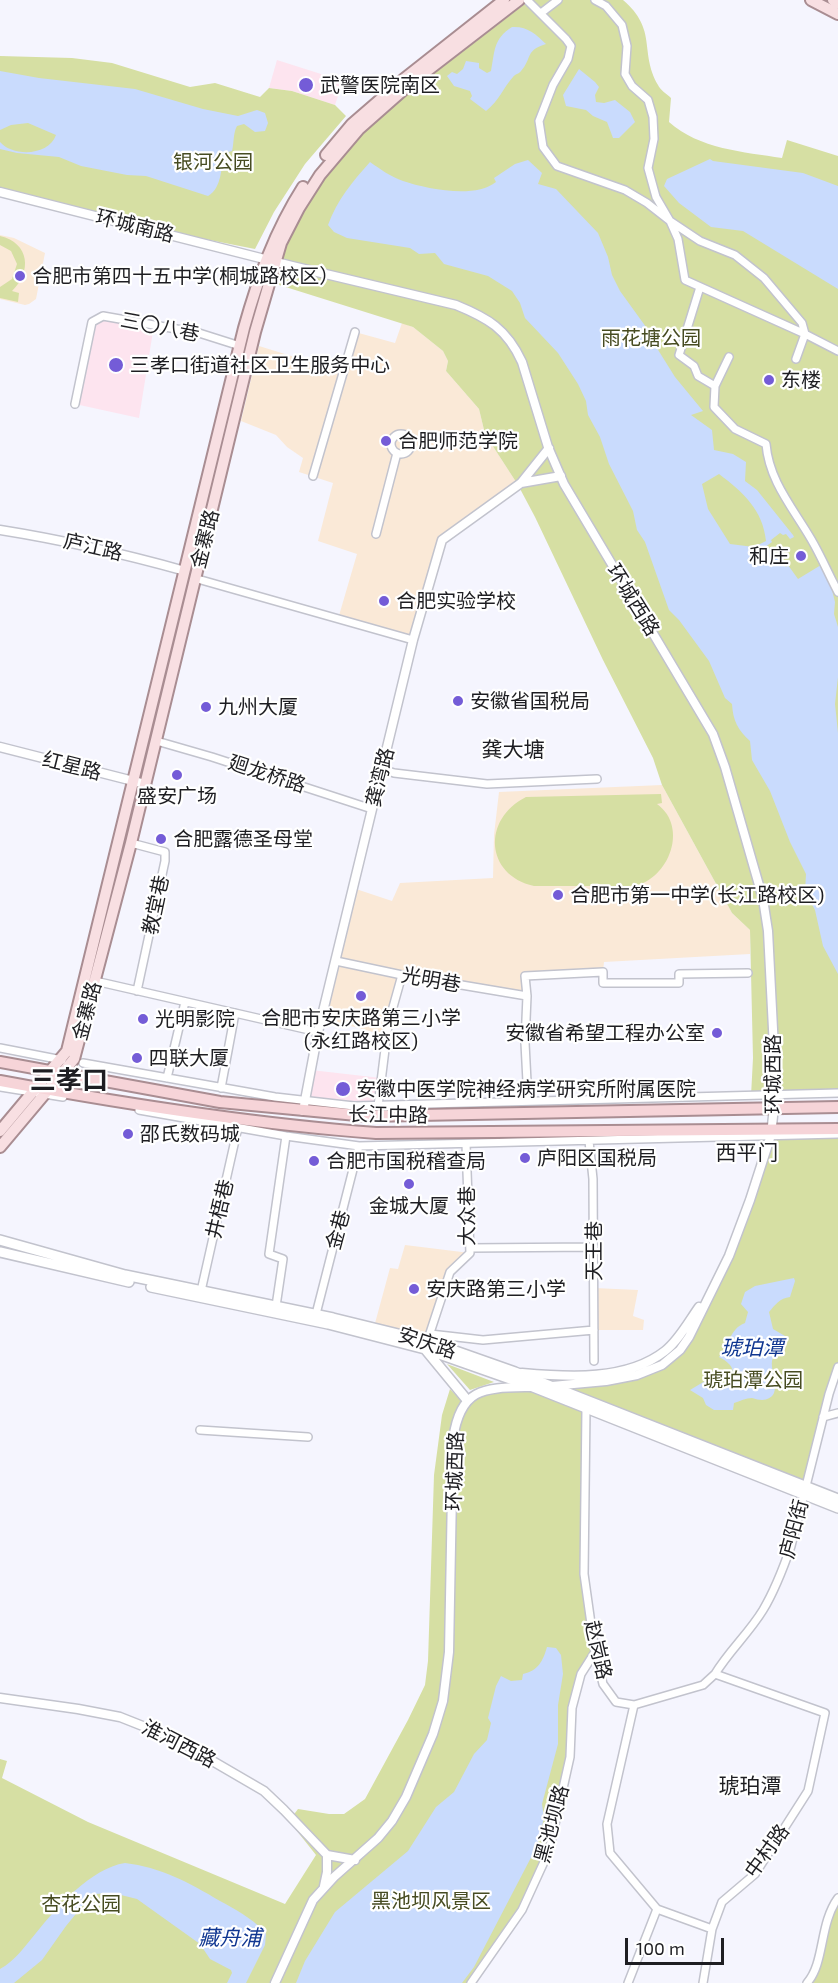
<!DOCTYPE html>
<meta charset="utf-8">
<style>
body{margin:0}
#map{position:relative;width:838px;height:1983px;overflow:hidden;background:#f5f5fe;font-family:"Exo 2",sans-serif}
canvas{display:block}
.scale{position:absolute;left:625px;top:1938px;width:99px;height:27px;box-sizing:border-box;border:3px solid #1e1e22;border-top:0;padding-left:8px;font-size:18px;line-height:21px;white-space:nowrap;color:#1e1e22;-webkit-text-stroke:4px #fff;paint-order:stroke}
</style>
<div id="map">
<canvas width="838" height="1983"></canvas>
<div class="scale">100 m</div>
</div>
<script>
const ctx = document.querySelector('canvas').getContext('2d');
ctx.lineJoin = 'round';
function paint(path, color) {
  ctx.fillStyle = color;
  ctx.fill(path, 'evenodd');
}
function stroke(path, color, width, dash) {
  ctx.strokeStyle = color;
  ctx.lineWidth = width;
  ctx.lineCap = dash ? 'butt' : 'round';
  ctx.setLineDash(dash || []);
  ctx.stroke(path);
}
function drawText(font, color, halo, rows, align = 'center') {
  ctx.font = font + ' "Exo 2","Noto Sans SC",sans-serif';
  ctx.lineWidth = 4.5;
  ctx.setLineDash([]);
  ctx.textBaseline = 'middle';
  ctx.strokeStyle = halo;
  ctx.fillStyle = color;
  for (const [text, x, y, turn = 0] of rows) {
    ctx.save();
    ctx.translate(x, y);
    ctx.rotate((+turn || 0) * Math.PI / 180);
    ctx.textAlign = isNaN(turn) ? turn : align;
    if (halo) ctx.strokeText(text, 0, 0);
    ctx.fillText(text, 0, 0);
    ctx.restore();
  }
}
const education = new Path2D(`
 M 0,235 L 14,238 L 45,253 L 36,299 L 29,304 L 25,305 L 0,299 Z
 M 402,323 L 413,327 L 443,351 L 448,361 L 446,371 L 479,409 L 485,434 L 518,485 L 443,540 L 413,640 L 338,619 L 357,554 L 318,541 L 333,483 L 299,472 L 303,458 L 287,447 L 276,435 L 241,421 L 259,346 L 343,372 L 355,332 L 395,343 Z
 M 662,785 L 732,913 L 750,930 L 750,954 L 604,962 L 603,972 L 525,976 L 527,996 L 402,975 L 387,1036 L 322,1018 L 353,888 L 392,901 L 400,883 L 493,878 L 494,835 L 499,792 Z
 M 405,1245 L 470,1253 L 457,1264 L 427,1341 L 374,1327 L 390,1268 L 398,1269 Z
 M 594,1288 L 638,1290 L 633,1316 L 644,1320 L 643,1330 L 594,1330 Z`);
const medical = new Path2D(`
 M 277,60 L 343,81 L 335,105 L 292,91 L 269,88 Z
 M 103,316 L 154,325 L 139,418 L 75,404 L 92,322 Z
 M 311,1070 L 381,1078 L 378,1106 L 305,1101 Z`);
const green = new Path2D(`
 M 530,0 L 623,0 C 658,30 639,51 658,85 C 660,90 667,94 671,98 L 669,122 C 699,149 744,152 782,158 L 787,140 L 838,156 L 838,1093 L 751,1096 L 753,1058 L 750,930 L 732,913 L 662,785 L 653,758 L 603,660 L 535,517 L 518,485 L 485,434 L 479,409 L 446,371 L 448,361 L 443,351 L 413,327 L 276,284 L 289,236 L 296,224 L 324,178 L 357,140 L 389,108 Z
 M 0,56 L 72,58 L 112,63 L 190,87 L 215,83 L 260,97 L 269,88 L 292,91 L 335,105 L 346,116 L 305,164 L 274,212 L 255,249 L 179,234 L 0,190 Z
 M 0,236 C 30,243 32,272 12,291 L 19,293 L 18,302 L 0,298 L 0,287 L 12,279 L 17,264 L 11,251 L 0,245 Z
 M 661,794 L 662,803 L 657,804 C 689,827 669,879 634,886 L 534,886 C 485,875 482,819 526,797 Z
 M 838,1134 L 838,1367 L 806,1486 L 550,1386 L 625,1378 L 674,1356 L 712,1290 L 771,1135 Z
 M 447,1364 L 494,1382 L 470,1390 Z
 M 533,1387 L 586,1409 L 584,1574 L 595,1652 L 581,1674 L 572,1708 L 570,1757 L 549,1851 L 522,1910 L 471,1983 L 0,1983 L 0,1759 L 7,1761 L 2,1778 L 88,1822 L 285,1904 L 316,1855 L 289,1821 L 298,1809 L 329,1814 L 344,1814 L 365,1799 L 408,1720 L 425,1685 L 428,1661 L 434,1475 L 442,1415 L 450,1389 L 464,1404 L 476,1394 Z
 M 838,1898 L 838,1983 L 807,1983 Z`);
const water = new Path2D(`
 M 512,27 C 527,26 536,34 546,44 C 525,50 532,59 521,71 C 519,74 515,74 513,77 C 503,88 499,101 486,111 L 470,99 L 472,96 L 470,91 L 454,86 L 447,76 L 452,72 L 457,74 L 463,69 L 466,61 L 479,63 L 479,68 L 487,73 L 491,71 C 495,51 493,39 512,27 Z
 M 579,69 L 595,82 L 599,87 L 595,95 L 596,102 L 604,103 L 615,100 L 630,112 L 635,122 L 619,138 L 613,138 L 607,122 L 593,116 L 586,110 L 566,106 L 563,95 Z
 M 0,71 L 39,78 L 135,89 L 203,109 L 238,116 L 257,110 L 265,113 L 268,123 L 265,131 L 255,132 L 244,124 L 237,126 C 233,133 234,143 232,151 L 225,153 C 220,167 223,187 208,196 L 146,176 L 127,175 L 81,166 L 59,157 L 17,153 L 0,149 L 0,142 C 13,157 49,156 56,135 L 28,123 L 11,125 L 0,130 Z
 M 710,159 L 713,161 L 803,173 L 838,186 L 838,289 L 743,231 L 711,227 L 679,203 L 664,186 L 667,179 Z
 M 528,160 L 542,173 L 538,184 L 556,189 L 598,233 L 608,257 L 612,275 L 620,291 L 646,327 L 650,337 L 675,377 L 703,411 L 691,415 L 712,430 L 714,450 L 733,454 L 746,462 L 745,481 L 757,490 L 793,535 L 794,537 L 790,539 L 786,534 L 783,535 L 780,533 L 771,540 L 772,542 L 761,550 L 763,552 L 769,548 L 776,558 L 779,557 L 786,567 L 788,565 L 798,579 L 821,565 L 829,578 L 835,602 L 834,614 L 838,627 L 838,677 L 835,704 L 838,733 L 838,974 L 823,946 L 815,910 L 805,892 L 806,874 L 790,842 L 770,791 L 752,760 L 750,741 C 738,730 733,721 732,704 L 725,698 L 709,661 L 679,620 L 669,610 L 645,542 L 637,530 L 633,511 L 609,464 L 600,437 L 588,415 L 586,401 L 578,384 L 558,353 L 525,318 L 520,303 L 512,291 L 488,276 L 444,264 L 435,253 L 419,254 L 410,248 L 347,238 L 334,232 L 328,225 C 337,200 353,181 370,162 C 380,169 391,177 403,181 C 427,189 475,199 496,182 L 494,178 L 515,164 ZM 719,474 C 743,492 763,510 766,541 L 754,547 L 730,544 L 708,509 L 702,484 Z
 M 794,1278 L 795,1281 L 790,1297 C 780,1298 775,1305 769,1312 L 773,1329 L 785,1336 C 782,1346 774,1351 772,1361 C 770,1374 785,1398 762,1400 C 759,1400 756,1399 752,1398 C 746,1398 740,1401 734,1403 L 733,1410 L 714,1410 L 706,1405 L 703,1398 L 690,1390 L 705,1381 L 723,1387 C 738,1375 735,1365 719,1357 C 730,1345 729,1329 745,1323 L 748,1312 L 741,1304 L 745,1292 L 755,1286 Z
 M 547,1647 L 556,1648 L 561,1655 L 563,1674 L 558,1705 L 558,1744 L 542,1804 L 544,1818 L 537,1846 L 474,1967 L 462,1983 L 296,1983 L 305,1961 L 335,1912 L 408,1851 L 436,1807 L 454,1792 L 474,1754 L 487,1740 L 491,1723 L 488,1718 L 496,1686 L 501,1676 L 511,1681 L 522,1680 L 523,1674 C 538,1671 543,1661 547,1647 Z
 M 125,1863 C 160,1867 190,1883 220,1901 C 235,1909 251,1918 263,1930 L 266,1934 L 265,1945 L 246,1983 L 227,1983 L 232,1973 L 231,1970 L 210,1959 L 200,1944 L 137,1899 L 113,1893 L 95,1894 L 89,1898 L 66,1926 L 42,1960 L 14,1983 L 0,1983 L 0,1969 C 15,1961 25,1946 36,1933 C 56,1908 91,1868 125,1863 Z`);
const minor = new Path2D(`
 M 527,0 L 566,39 L 571,46 L 568,59 L 553,85 L 539,121 L 543,147 L 557,166 L 625,190 L 647,203 L 670,221 L 678,239 L 685,280 L 805,334 L 838,351
 M 595,0 L 606,6 L 622,25 L 627,46 L 625,74 L 632,86 L 648,100 L 653,117 L 654,139 L 648,168 L 656,197 L 670,221 L 700,241 L 735,255 L 764,278 L 802,323 L 805,334 L 796,359
 M 541,13 L 558,0
 M 700,287 L 679,355 L 694,366 L 698,376 L 715,386
 M 729,357 L 715,386 L 714,407 L 735,429 L 766,444 C 769,481 793,508 811,539 C 821,556 829,575 838,592
 M 75,404 L 92,322 L 103,316 L 199,333 L 240,346
 M391 444a10 10 0 1 1 20 0a10 10 0 1 1-20 0Z
 M 313,476 L 355,332
 M 376,534 L 397,453
 M 201,580 L 413,640
 M 160,742 L 212,757 L 372,809
 M 382,769 L 394,773 L 487,784 L 597,779
 M 131,843 L 165,852 L 165,861 L 137,991
 M 336,961 L 402,975 L 527,996
 M 95,981 L 318,1032
 M 0,1048 L 62,1060
 M 83,1063 L 275,1097 L 354,1106 L 838,1093
 M 167,1078 L 185,1002
 M 0,1087 L 63,1097
 M 221,1088 L 235,1013
 M 528,1101 L 525,1043 L 527,996 L 525,976 L 603,972 L 603,983 L 679,983 L 679,974 L 748,973
 M 378,1106 L 388,1025 L 402,975
 M 139,1110 L 286,1136 L 359,1146 L 838,1134
 M 589,1141 L 593,1179 L 594,1361
 M 470,1248 L 594,1247
 M 201,1291 L 238,1127
 M 276,1306 L 283,1259 L 269,1254 L 286,1136
 M 316,1314 L 359,1146
 M 430,1334 L 483,1340 L 594,1330
 M 426,1345 L 450,1272 L 470,1253 L 466,1144
 M 586,1409 L 584,1574 L 595,1652 L 603,1684 L 616,1702 L 634,1705 L 703,1685 L 715,1674 L 825,1713 L 808,1791 L 755,1874 L 722,1902 L 712,1929 L 703,1983
 M 823,1417 L 838,1413
 M 200,1430 L 308,1437
 M 715,1674 C 729,1651 749,1633 763,1610 C 775,1590 783,1569 791,1546 L 829,1394 L 838,1367
 M 657,1909 L 712,1929
 M 471,1983 L 522,1910 L 549,1851 L 570,1757 L 572,1708 L 581,1674 L 595,1652
 M 628,1983 L 657,1909 L 610,1853 L 607,1824 L 634,1705
 M 807,1983 C 825,1963 819,1924 838,1898`);
const tertiary = new Path2D(`
 M 0,192 L 292,266 L 456,305 C 488,318 507,329 522,362 L 548,447 L 564,484 L 713,734 L 725,767 L 763,899 L 768,931 L 776,1088 L 771,1135 L 750,1200 L 729,1256 L 689,1337 L 680,1350 L 662,1365 L 637,1375 L 606,1381 L 552,1386
 M 521,483 L 561,476
 M 0,530 C 63,540 124,554 185,571
 M 0,747 L 145,784
 M 303,1111 L 318,1032 L 413,640 L 442,540 L 521,483 L 549,448
 M 522,1373 C 568,1377 627,1381 665,1351 C 679,1340 689,1321 699,1307
 M 0,1698 L 78,1709 L 120,1717 L 173,1738 L 264,1791 L 284,1810 L 327,1855
 M 327,1855 L 355,1860
 M 324,1886 L 327,1872 L 327,1855
 M 275,1983 L 313,1900 L 334,1877 L 378,1838 L 392,1821 L 406,1797 L 433,1734 L 443,1701 L 449,1652 L 453,1439 C 461,1386 485,1388 531,1387`);
const secondary = new Path2D(`
 M 0,1240 L 125,1275 L 333,1318 L 427,1341 L 515,1372 L 838,1499
 M 0,1252 L 129,1282
 M 151,1287 L 328,1324 L 425,1349 L 533,1387 L 838,1508
 M 425,1349 L 467,1400`);
const primary = new Path2D(`
 M 811,0 L 838,14
 M 833,0 L 838,3
 M 326,155 L 352,124 L 404,79 L 504,0
 M 0,1131 L 67,1051 L 244,328 C 258,278 275,231 303,187
 M 0,1147 L 74,1059 L 131,843 L 255,332 L 281,243 L 299,208 L 320,175 L 359,129 L 410,84 L 519,0`);
const trunk = new Path2D(`
 M 0,1062 L 220,1102 L 367,1116 L 838,1107
 M 0,1081 C 124,1104 250,1124 376,1133 L 838,1129`);
const markers = [
 [306,85,8,"#745cd7"],
 [20,276,6,"#745cd7"],
 [116,365,8,"#745cd7"],
 [769,380,6,"#745cd7"],
 [386,441,6,"#745cd7"],
 [801,556,6,"#745cd7"],
 [384,601,6,"#745cd7"],
 [458,701,6,"#745cd7"],
 [206,707,6,"#745cd7"],
 [177,775,6,"#745cd7"],
 [161,839,6,"#745cd7"],
 [558,895,6,"#745cd7"],
 [361,996,6,"#745cd7"],
 [143,1019,6,"#745cd7"],
 [717,1033,6,"#745cd7"],
 [137,1058,6,"#745cd7"],
 [343,1089,8,"#745cd7"],
 [128,1134,6,"#745cd7"],
 [525,1158,6,"#745cd7"],
 [314,1161,6,"#745cd7"],
 [409,1184,6,"#745cd7"],
 [414,1289,6,"#745cd7"]
];
const poiNames = [
 ["武警医院南区",320,85],
 ["合肥市第四十五中学(桐城路校区）",32,276],
 ["三孝口街道社区卫生服务中心",130,365],
 ["东楼",781,380],
 ["合肥师范学院",398,441],
 ["和庄",789,556,"right"],
 ["合肥实验学校",396,601],
 ["安徽省国税局",470,701],
 ["九州大厦",218,707],
 ["盛安广场",177,796,"center"],
 ["合肥露德圣母堂",173,839],
 ["合肥市第一中学(长江路校区)",570,895],
 ["合肥市安庆路第三小学",361,1018,"center"],
 ["(永红路校区)",361,1041,"center"],
 ["光明影院",155,1019],
 ["安徽省希望工程办公室",705,1033,"right"],
 ["四联大厦",149,1058],
 ["安徽中医学院神经病学研究所附属医院",356,1089],
 ["邵氏数码城",140,1134],
 ["庐阳区国税局",537,1158],
 ["合肥市国税稽查局",326,1161],
 ["金城大厦",409,1206,"center"],
 ["安庆路第三小学",426,1289]
];
const parkNames = [
 ["银河公园",213,162],
 ["雨花塘公园",651,338],
 ["琥珀潭公园",753,1380],
 ["黑池坝风景区",431,1901],
 ["杏花公园",81,1904]
];
const streetNames = [
 ["环城南路",135,226,14],
 ["三〇八巷",160,327,11],
 ["金寨路",205,539,-76],
 ["庐江路",93,547,13],
 ["环城西路",633,600,58],
 ["红星路",72,766,14],
 ["廻龙桥路",267,774,18],
 ["龚湾路",380,777,-76],
 ["教堂巷",156,905,-78],
 ["光明巷",431,980,10],
 ["金寨路",87,1011,-75],
 ["环城西路",773,1074,-90],
 ["长江中路",388,1115,1],
 ["井梧巷",220,1209,-77],
 ["大众巷",467,1216,-90],
 ["金巷",338,1230,-75],
 ["天王巷",594,1251,-90],
 ["安庆路",427,1343,18],
 ["环城西路",455,1471,-88],
 ["庐阳街",794,1529,-75],
 ["赵岗路",598,1650,77],
 ["淮河西路",179,1744,27],
 ["黑池坝路",552,1824,-75],
 ["中村路",767,1851,-54]
];
const neighbourhoodNames = [
 ["龚大塘",513,750],
 ["西平门",747,1153],
 ["琥珀潭",750,1786]
];
const waterNames = [
 ["琥珀潭",752,1348],
 ["藏舟浦",230,1938]
];
const districtNames = [
 ["三孝口",69,1080]
];
paint(education, '#fae9d7');
paint(medical, '#fde4ef');
paint(green, '#d6dfa3');
paint(water, '#c9dbfd');
stroke(minor, '#c2c3cd', 10);
stroke(tertiary, '#c2c3cd', 11);
stroke(secondary, '#c2c3cd', 12);
stroke(primary, '#a98d92', 14);
stroke(trunk, '#a98d92', 14);
stroke(minor, '#fff', 7);
stroke(tertiary, '#fff', 8);
stroke(secondary, '#fff', 9);
stroke(primary, '#f8dfe2', 10);
stroke(trunk, '#f6d4d8', 10);
for (const [x, y, r, color] of markers) {
  const dot = new Path2D();
  dot.arc(x, y, r, 0, 2 * Math.PI);
  ctx.fillStyle = color;
  ctx.fill(dot);
  stroke(dot, '#fff', 2);
}
drawText('20px', '#1e1e22', '#fff', poiNames, 'left');
drawText('20px', '#474c22', '#fff', parkNames);
drawText('20px', '#1e1e22', '#fff', streetNames);
drawText('21px', '#1e1e22', '#fff', neighbourhoodNames);
drawText('italic 21px', '#0f3691', '#fff', waterNames);
drawText('bold 26px', '#1e1e22', '#fff', districtNames);
</script>
